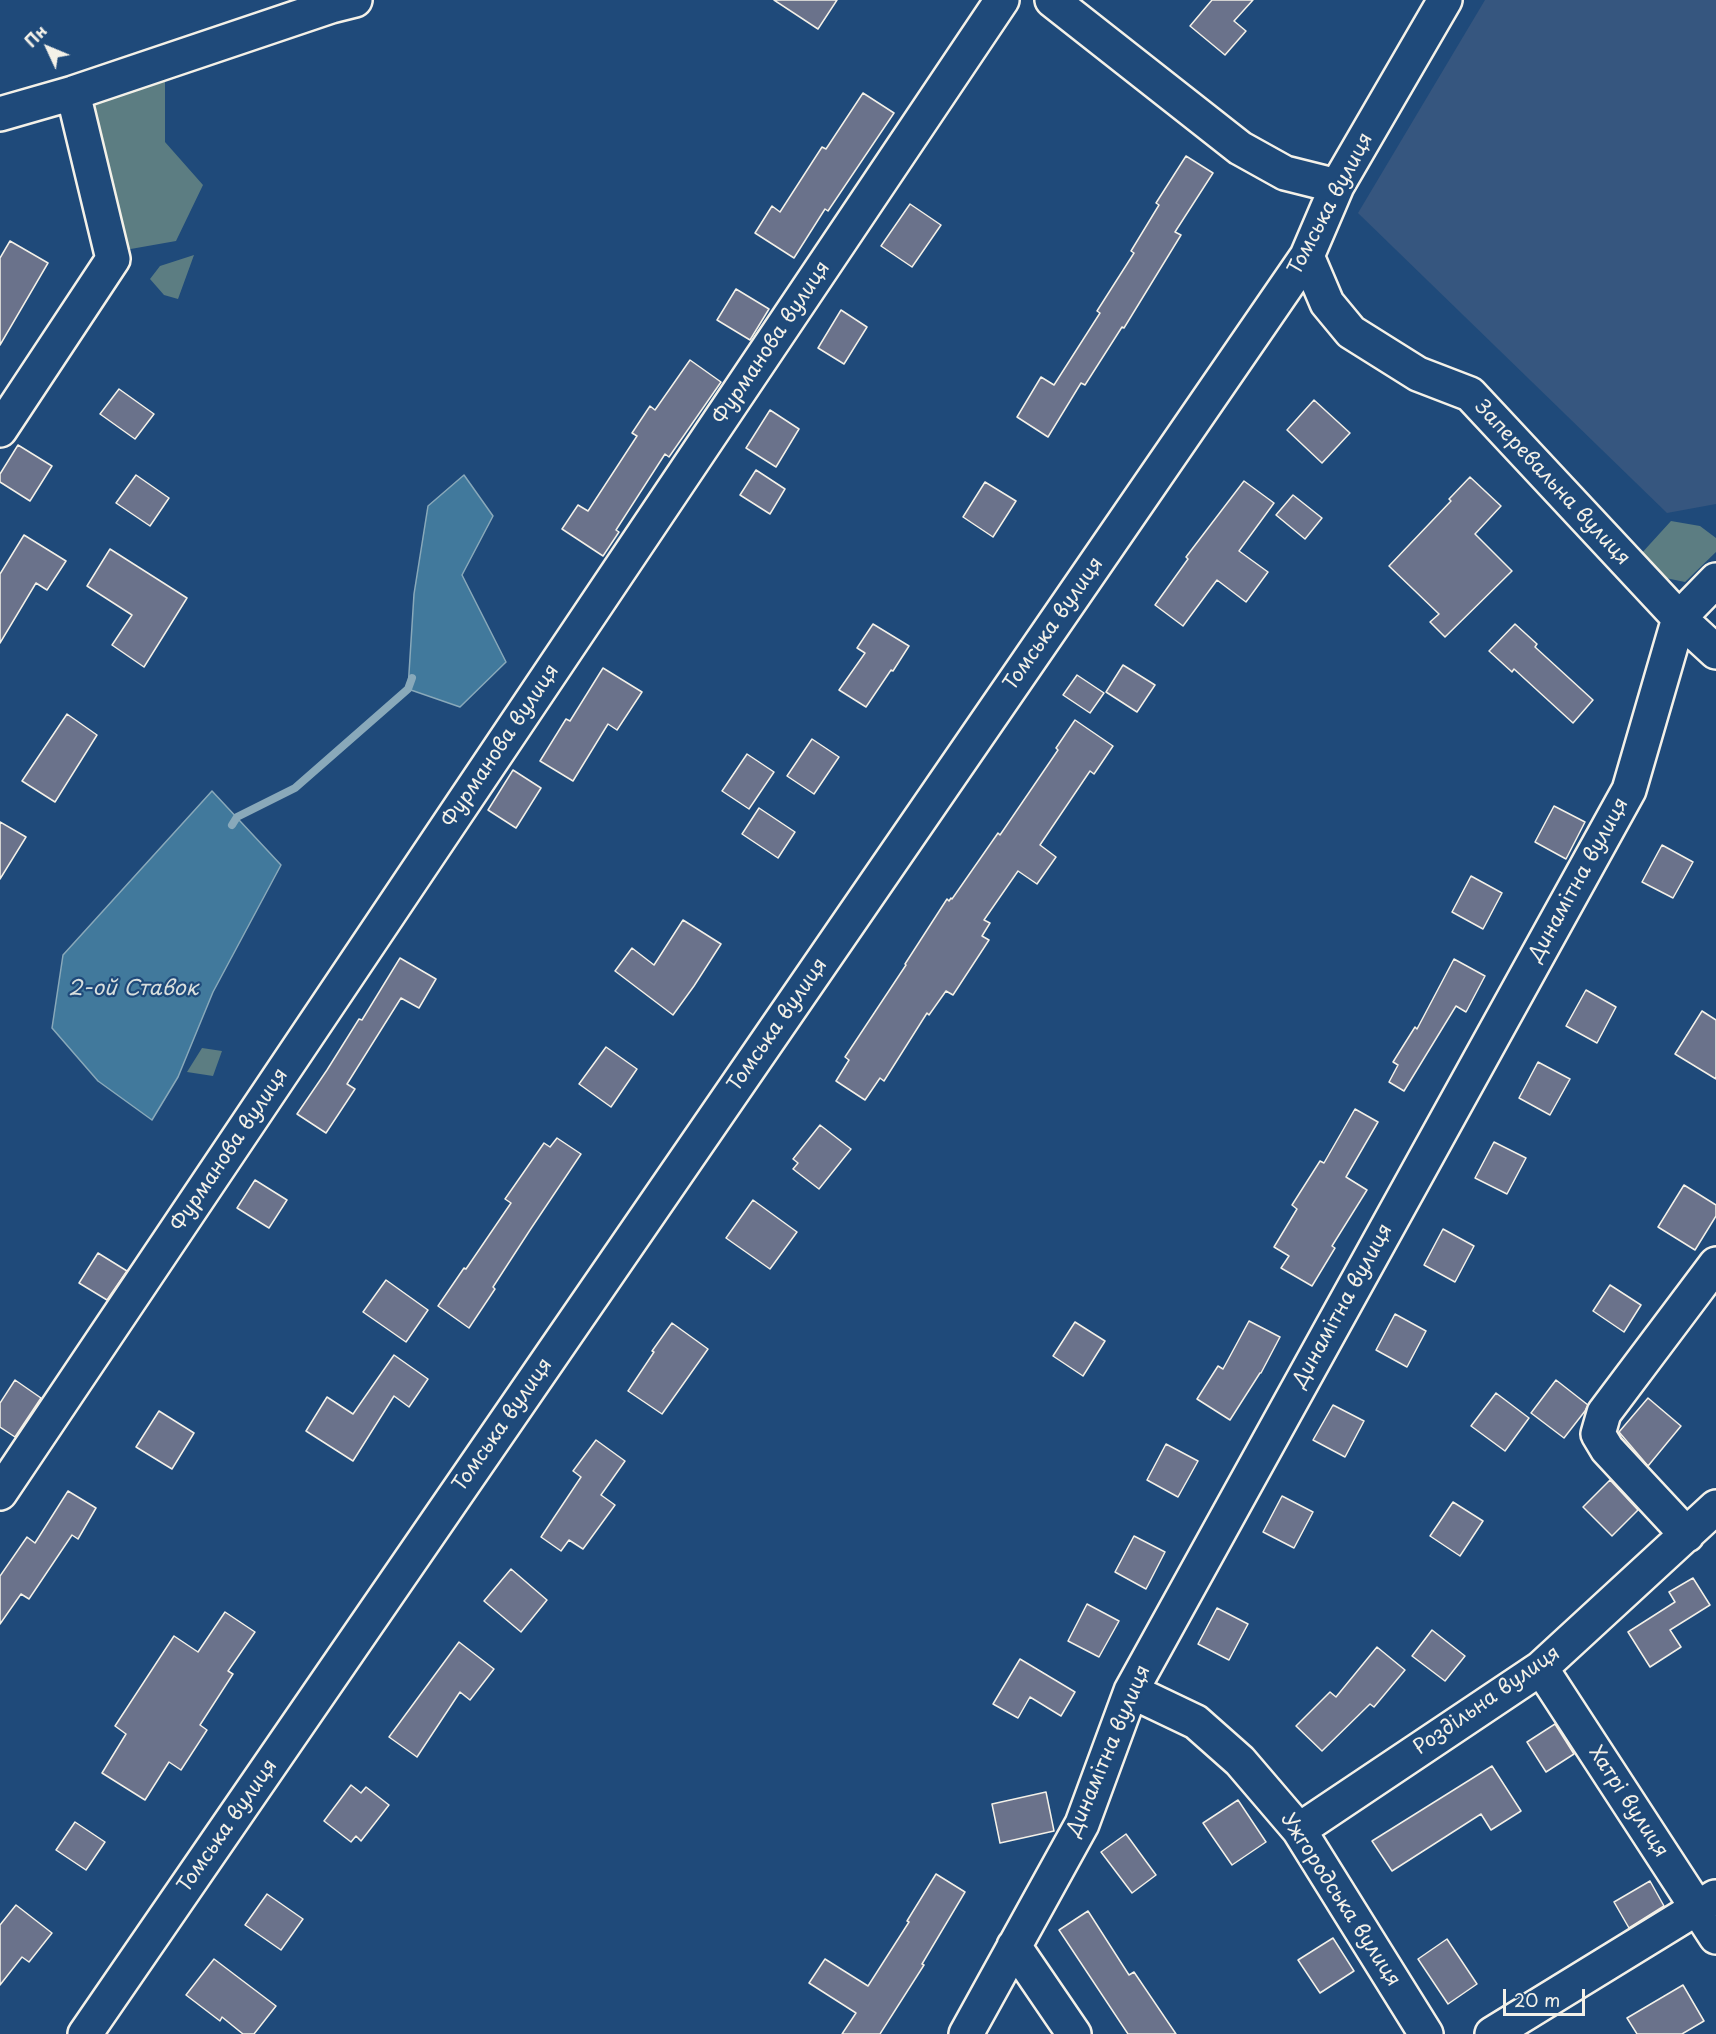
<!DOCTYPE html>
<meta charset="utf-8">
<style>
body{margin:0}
#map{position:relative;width:1716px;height:2034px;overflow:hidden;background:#1f4a7a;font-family:"Playpen Sans",sans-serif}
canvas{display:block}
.north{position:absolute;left:18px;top:18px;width:60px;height:60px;-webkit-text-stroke:4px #1f4a7a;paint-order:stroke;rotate:314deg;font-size:16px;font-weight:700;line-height:24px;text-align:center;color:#f4f1e8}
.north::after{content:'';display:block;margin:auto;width:21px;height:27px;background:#f4f1e8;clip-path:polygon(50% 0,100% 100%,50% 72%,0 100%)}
.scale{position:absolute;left:1503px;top:1989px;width:82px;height:27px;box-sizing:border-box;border:3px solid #f4f1e8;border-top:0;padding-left:8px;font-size:18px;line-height:21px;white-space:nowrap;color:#f4f1e8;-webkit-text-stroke:4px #1f4a7a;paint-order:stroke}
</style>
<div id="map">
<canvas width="1716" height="2034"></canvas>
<div class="north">Пн</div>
<div class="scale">20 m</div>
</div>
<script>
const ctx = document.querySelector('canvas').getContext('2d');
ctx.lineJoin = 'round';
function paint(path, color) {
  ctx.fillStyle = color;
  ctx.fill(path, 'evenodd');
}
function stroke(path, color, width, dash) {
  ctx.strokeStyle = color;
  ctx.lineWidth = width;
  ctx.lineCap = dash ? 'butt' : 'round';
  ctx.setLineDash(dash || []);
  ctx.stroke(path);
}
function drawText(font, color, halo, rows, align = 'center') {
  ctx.font = font + ' "Playpen Sans",sans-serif';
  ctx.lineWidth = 4.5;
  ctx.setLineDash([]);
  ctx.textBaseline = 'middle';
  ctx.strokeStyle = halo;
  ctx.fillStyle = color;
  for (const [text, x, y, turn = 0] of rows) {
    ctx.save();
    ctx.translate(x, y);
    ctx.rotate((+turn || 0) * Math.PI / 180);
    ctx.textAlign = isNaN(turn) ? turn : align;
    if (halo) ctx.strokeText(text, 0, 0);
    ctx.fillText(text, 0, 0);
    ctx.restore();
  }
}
const built = new Path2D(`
 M 1485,0 L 1716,0 L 1716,504 L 1667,513 L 1358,213 Z`);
const green = new Path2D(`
 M 165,81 L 165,142 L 203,185 L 176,241 L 125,250 L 85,111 L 112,88 Z
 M 194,255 L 178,299 L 164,295 L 150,279 L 160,266 Z
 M 1671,521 L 1700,526 L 1716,538 L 1716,552 L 1685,582 L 1651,575 L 1640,555 Z
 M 202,1048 L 222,1051 L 213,1076 L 187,1072 Z`);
const water = new Path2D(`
 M 464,475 L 493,516 L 462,575 L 506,662 L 460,707 L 408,689 L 414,594 L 428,506 Z
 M 212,791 L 281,865 L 213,992 L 178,1077 L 152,1120 L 98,1081 L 52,1028 L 63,955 Z`);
const stream = new Path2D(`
 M 232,825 L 237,817 L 295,788 L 408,689 L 412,678`);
const building = new Path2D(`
 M 774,0 L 837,0 L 818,29 Z
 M 1212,0 L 1253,0 L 1234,21 L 1246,31 L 1225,55 L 1190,26 Z
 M 863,93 L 894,113 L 828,211 L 825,209 L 794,258 L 755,233 L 772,206 L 780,212 L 822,147 L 826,149 Z
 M 1186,156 L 1213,173 L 1175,232 L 1181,235 L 1124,328 L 1122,327 L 1085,385 L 1081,383 L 1048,437 L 1017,417 L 1041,377 L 1054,385 L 1100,313 L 1097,311 L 1134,253 L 1131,251 L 1159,205 L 1156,203 Z
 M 910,204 L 941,225 L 912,267 L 881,246 Z
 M 10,241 L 48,263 L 0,345 L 0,258 Z
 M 736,289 L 769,309 L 750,340 L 717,320 Z
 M 841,310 L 867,327 L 844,364 L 818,348 Z
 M 690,360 L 721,382 L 669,457 L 665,454 L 616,530 L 619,532 L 603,556 L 562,529 L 578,505 L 588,511 L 637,436 L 632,433 L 650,406 L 655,410 Z
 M 119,389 L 154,414 L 135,439 L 100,414 Z
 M 1314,400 L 1350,433 L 1322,463 L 1287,430 Z
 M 770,410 L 799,429 L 776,467 L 746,448 Z
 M 18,445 L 52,466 L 30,501 L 0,482 L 0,474 Z
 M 756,470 L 785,489 L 770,514 L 740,495 Z
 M 136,475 L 169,498 L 150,526 L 116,503 Z
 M 1470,477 L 1501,506 L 1475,534 L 1512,571 L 1445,637 L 1430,622 L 1439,614 L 1389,566 L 1451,501 L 1449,499 Z
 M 1244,481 L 1274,503 L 1239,551 L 1268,572 L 1246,602 L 1217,580 L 1183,626 L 1155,605 L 1188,559 L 1186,557 Z
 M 985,482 L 1016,501 L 993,537 L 963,517 Z
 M 1293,495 L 1322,518 L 1305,539 L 1276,515 Z
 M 24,535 L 66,561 L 47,590 L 36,583 L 0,643 L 0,574 Z
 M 110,549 L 187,598 L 144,667 L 112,645 L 132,615 L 87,586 Z
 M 873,624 L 909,646 L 893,671 L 891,670 L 866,707 L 839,690 L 865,653 L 857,648 Z
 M 1515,624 L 1537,644 L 1535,647 L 1593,700 L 1573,723 L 1514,669 L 1512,672 L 1489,651 Z
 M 1123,665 L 1155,685 L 1137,712 L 1106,692 Z
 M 603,668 L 642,692 L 617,730 L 608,724 L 573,781 L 540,761 L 566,719 L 570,721 Z
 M 1077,675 L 1104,693 L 1090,713 L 1063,695 Z
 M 67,714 L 97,735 L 55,802 L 22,781 Z
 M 1075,720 L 1113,746 L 1094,774 L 1090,771 L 1040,845 L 1056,857 L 1037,884 L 1018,871 L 984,920 L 990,923 L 982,936 L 989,940 L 953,995 L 946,991 L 929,1015 L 927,1013 L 884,1081 L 880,1078 L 865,1100 L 836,1081 L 849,1060 L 845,1057 L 906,965 L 905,964 L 947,899 L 949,901 L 951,898 L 952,899 L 998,833 L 1000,835 L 1058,750 L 1056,748 Z
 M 812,739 L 839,757 L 814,794 L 787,776 Z
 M 747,754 L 774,772 L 749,809 L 722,791 Z
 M 513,770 L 541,788 L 516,828 L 488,810 Z
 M 1554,806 L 1585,822 L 1566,859 L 1535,842 Z
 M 759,808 L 795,832 L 778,858 L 742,834 Z
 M 0,822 L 26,837 L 0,879 Z
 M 1662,845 L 1693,862 L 1673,898 L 1642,882 Z
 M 1471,876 L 1502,893 L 1483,929 L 1452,912 Z
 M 683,920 L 721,944 L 694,986 L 673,1015 L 615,971 L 632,948 L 654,965 Z
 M 400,958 L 436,979 L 419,1008 L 401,998 L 347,1084 L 355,1089 L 326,1133 L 297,1114 L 327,1070 L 359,1019 L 362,1020 Z
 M 1454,959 L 1485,976 L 1466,1012 L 1456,1006 L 1404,1091 L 1389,1082 L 1398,1065 L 1393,1062 L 1415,1027 L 1417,1029 Z
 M 1586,990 L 1616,1007 L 1597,1043 L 1566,1026 Z
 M 1702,1011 L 1716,1020 L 1716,1079 L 1675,1054 Z
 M 606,1047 L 637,1069 L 611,1107 L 579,1084 Z
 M 1538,1062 L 1570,1079 L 1550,1115 L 1519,1098 Z
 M 1355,1109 L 1378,1122 L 1346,1177 L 1367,1190 L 1332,1246 L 1335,1248 L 1312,1286 L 1281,1268 L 1289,1256 L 1274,1247 L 1297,1209 L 1292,1205 L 1320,1161 L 1324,1163 Z
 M 820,1125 L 851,1149 L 819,1189 L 793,1169 L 798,1163 L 793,1159 Z
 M 557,1138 L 581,1154 L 530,1230 L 493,1287 L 495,1289 L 469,1328 L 438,1306 L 464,1268 L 466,1269 L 511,1203 L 505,1199 L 544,1143 L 550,1147 Z
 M 1494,1142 L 1526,1158 L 1507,1194 L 1475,1178 Z
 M 255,1180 L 287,1200 L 269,1228 L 237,1208 Z
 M 1684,1185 L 1716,1205 L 1716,1216 L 1695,1250 L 1658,1227 Z
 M 753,1200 L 797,1232 L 770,1269 L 726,1238 Z
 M 1443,1229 L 1474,1246 L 1455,1282 L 1424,1265 Z
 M 98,1253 L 127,1271 L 107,1300 L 79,1283 Z
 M 386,1280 L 428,1310 L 406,1342 L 363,1312 Z
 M 1610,1285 L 1641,1305 L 1624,1332 L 1593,1311 Z
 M 1395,1314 L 1426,1331 L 1407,1367 L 1376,1350 Z
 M 1249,1321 L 1280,1337 L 1261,1373 L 1260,1373 L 1230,1420 L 1197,1399 L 1218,1366 L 1223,1369 Z
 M 1075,1322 L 1105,1341 L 1083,1376 L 1053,1356 Z
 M 672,1323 L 708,1349 L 662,1414 L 628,1391 L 654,1352 L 652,1351 Z
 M 394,1355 L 428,1379 L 409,1407 L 394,1396 L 353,1461 L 306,1431 L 327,1397 L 353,1414 Z
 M 15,1380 L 41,1398 L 15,1437 L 0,1427 L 0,1403 Z
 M 1556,1380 L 1588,1405 L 1585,1411 L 1564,1438 L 1531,1413 Z
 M 1496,1393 L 1529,1418 L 1505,1451 L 1471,1426 Z
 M 1648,1398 L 1681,1426 L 1648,1466 L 1619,1432 Z
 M 1333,1405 L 1364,1421 L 1345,1457 L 1313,1440 Z
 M 159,1411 L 194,1433 L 172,1469 L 136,1447 Z
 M 596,1440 L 625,1461 L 601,1495 L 615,1505 L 583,1549 L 569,1540 L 561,1551 L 541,1537 L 581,1477 L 573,1471 Z
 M 1166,1444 L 1198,1461 L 1178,1497 L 1147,1480 Z
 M 1610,1480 L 1638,1510 L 1612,1536 L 1583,1507 Z
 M 68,1491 L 96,1508 L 78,1539 L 72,1535 L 29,1599 L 21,1594 L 0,1624 L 0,1576 L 27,1537 L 35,1543 Z
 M 1282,1496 L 1313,1512 L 1294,1548 L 1263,1532 Z
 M 1453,1502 L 1483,1521 L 1460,1556 L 1430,1536 Z
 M 1134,1536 L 1165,1552 L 1146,1589 L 1115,1572 Z
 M 511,1569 L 547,1600 L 521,1632 L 484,1601 Z
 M 1693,1578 L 1710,1605 L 1670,1630 L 1681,1647 L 1650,1667 L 1628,1632 L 1675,1602 L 1669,1592 Z
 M 1087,1604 L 1119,1621 L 1099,1657 L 1068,1641 Z
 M 1217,1608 L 1248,1624 L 1229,1660 L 1198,1644 Z
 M 225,1612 L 255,1632 L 228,1671 L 233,1674 L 200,1725 L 207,1730 L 181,1770 L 169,1762 L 145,1800 L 102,1773 L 126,1734 L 115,1726 L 174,1636 L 198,1652 Z
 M 1432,1630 L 1465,1656 L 1445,1681 L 1412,1656 Z
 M 459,1642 L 494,1669 L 470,1700 L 460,1692 L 417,1757 L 389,1737 Z
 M 1377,1647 L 1405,1670 L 1374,1707 L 1370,1704 L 1322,1751 L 1296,1726 L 1330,1692 L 1336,1697 Z
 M 1020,1659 L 1075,1692 L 1061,1716 L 1030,1697 L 1018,1718 L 993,1704 Z
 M 1555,1724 L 1574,1754 L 1546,1772 L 1527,1742 Z
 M 1492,1766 L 1521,1811 L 1491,1830 L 1481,1814 L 1392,1871 L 1372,1841 Z
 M 351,1785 L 361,1793 L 366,1787 L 389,1805 L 361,1841 L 356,1836 L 351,1842 L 324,1821 Z
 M 1046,1792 L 1054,1831 L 1000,1843 L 992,1804 Z
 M 1238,1800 L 1266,1842 L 1232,1865 L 1203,1823 Z
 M 75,1822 L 105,1842 L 86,1870 L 56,1850 Z
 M 1126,1834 L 1156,1875 L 1132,1893 L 1101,1852 Z
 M 936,1874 L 965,1892 L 922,1964 L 924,1965 L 880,2034 L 842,2034 L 856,2013 L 809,1983 L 825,1959 L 868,1986 L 909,1922 L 907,1921 Z
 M 1650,1881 L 1664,1906 L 1629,1928 L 1614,1902 Z
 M 267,1894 L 303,1919 L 281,1950 L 245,1925 Z
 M 16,1905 L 52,1933 L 29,1962 L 22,1957 L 0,1985 L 0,1925 Z
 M 1088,1911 L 1129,1975 L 1134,1972 L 1176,2034 L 1128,2034 L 1059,1930 Z
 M 1333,1938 L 1354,1971 L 1320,1993 L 1298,1960 Z
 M 1447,1939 L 1477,1984 L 1448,2004 L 1418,1959 Z
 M 214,1959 L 276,2006 L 254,2034 L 243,2034 L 222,2017 L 220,2021 L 186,1995 Z
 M 1683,1985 L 1704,2021 L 1682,2034 L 1637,2034 L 1627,2018 Z`);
const street = new Path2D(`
 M 1052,0 L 1240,148 L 1285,173 L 1337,186
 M 0,114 L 73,93 L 331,6 L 355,0
 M 1307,256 L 1327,303 L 1351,332 L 1418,374 L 1470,394 L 1679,618 L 1716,652
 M 0,430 L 113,259 L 73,93
 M 0,1493 L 1002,0
 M 1687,1535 L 1607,1449 L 1598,1434 L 1604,1413 L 1716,1264
 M 1541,1668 L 1716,1937
 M 1131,1691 L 1196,1722 L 1240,1761 L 1299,1830 L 1426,2034
 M 1299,1830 L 1541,1668 L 1716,1507
 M 1014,1946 L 1074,2034
 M 85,2034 L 1307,256 L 1337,186 L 1445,0
 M 966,2034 L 1082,1824 L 1131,1691 L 1629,790 L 1679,618 L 1716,580
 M 1492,2034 L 1715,1897`);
const streetNames = [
 ["Томська вулиця",1331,204,-62],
 ["Фурманова вулиця",772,343,-56],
 ["Заперевальна вулиця",1552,483,47],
 ["Томська вулиця",1054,624,-55],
 ["Фурманова вулиця",501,746,-56],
 ["Динамітна вулиця",1579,880,-61],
 ["Томська вулиця",778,1025,-55],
 ["Фурманова вулиця",230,1150,-56],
 ["Динамітна вулиця",1343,1306,-61],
 ["Томська вулиця",503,1425,-55],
 ["Роздільна вулиця",1487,1701,-35],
 ["Динамітна вулиця",1109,1751,-67],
 ["Хатрі вулиця",1628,1802,57],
 ["Томська вулиця",228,1826,-55],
 ["Ужгородська вулиця",1340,1900,57]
];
const waterNames = [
 ["2-ой Ставок",133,989]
];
paint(built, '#36567f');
paint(green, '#5c7d82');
paint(water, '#41799c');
stroke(water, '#89a9ba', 1.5);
stroke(stream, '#89a9ba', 8);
paint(building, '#6a728b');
stroke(building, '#f4f1e8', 1.5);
stroke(street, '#f4f1e8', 38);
stroke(street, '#1f4a7a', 33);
drawText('20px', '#f4f1e8', '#1f4a7a', streetNames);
drawText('italic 21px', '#d9dfdd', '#1f4a7a', waterNames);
</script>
